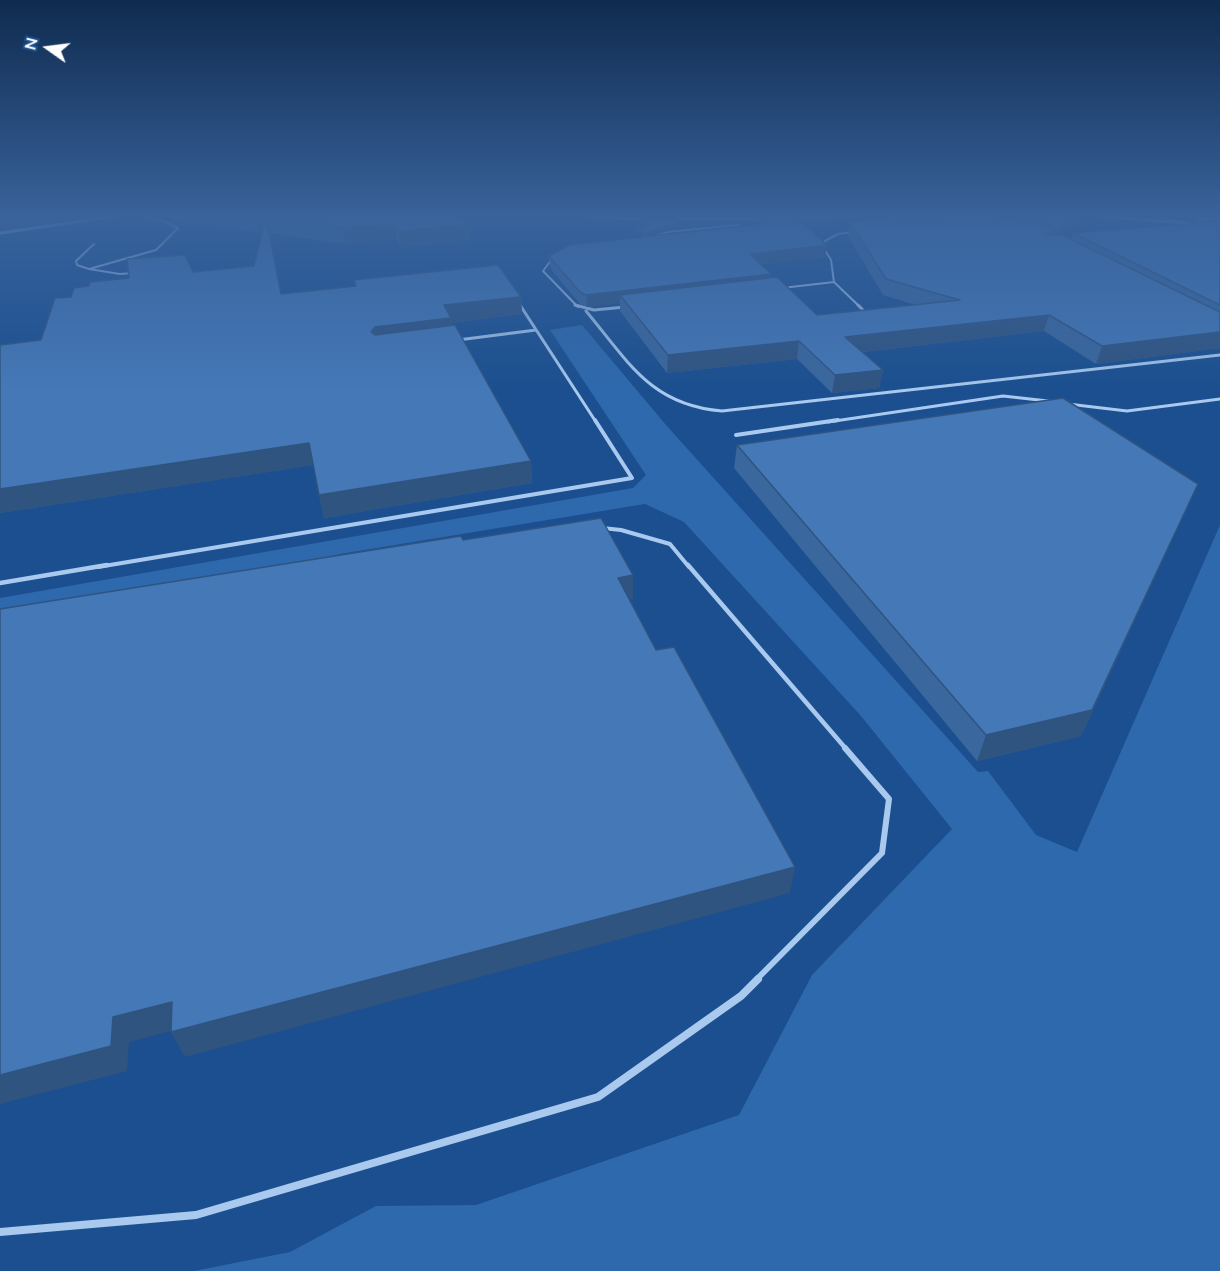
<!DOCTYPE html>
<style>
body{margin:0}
#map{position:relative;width:1220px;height:1271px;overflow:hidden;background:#1b4f8f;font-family:Mulish,sans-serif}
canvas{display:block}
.north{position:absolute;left:18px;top:18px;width:60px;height:60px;-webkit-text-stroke:4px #1b4f8f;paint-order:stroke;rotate:284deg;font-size:16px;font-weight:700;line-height:24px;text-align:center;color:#fff}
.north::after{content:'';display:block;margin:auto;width:21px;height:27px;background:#fff;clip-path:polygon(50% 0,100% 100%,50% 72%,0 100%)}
</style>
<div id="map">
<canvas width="1220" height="1271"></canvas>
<div class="north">N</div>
</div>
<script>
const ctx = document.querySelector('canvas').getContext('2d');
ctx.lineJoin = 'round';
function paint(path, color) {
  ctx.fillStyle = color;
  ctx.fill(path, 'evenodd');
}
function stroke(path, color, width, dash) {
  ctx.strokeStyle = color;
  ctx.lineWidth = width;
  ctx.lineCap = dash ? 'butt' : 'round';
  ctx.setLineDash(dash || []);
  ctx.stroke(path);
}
const green = new Path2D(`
 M 582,325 L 666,425 L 978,772 L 988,771 L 1036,835 L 1077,852 L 1220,525 L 1220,1271 L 194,1271 L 290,1252 L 376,1206 L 476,1205 L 739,1115 L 812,975 L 952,829 L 861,716 L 684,522 L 645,504 L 340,554 L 258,573 L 0,620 L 0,598 L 633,488 L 646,475 L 550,330 Z`);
const serviceFar5 = new Path2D(`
 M 158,215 L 180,218
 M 867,215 L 881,222
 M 1154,215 L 1184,223
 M 1182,215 L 1205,219
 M 747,219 L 761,215
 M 1195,224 L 1205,219 L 1220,219
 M 653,237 L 668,232 L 740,225
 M 552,259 L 543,271 L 578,307
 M 89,269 L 77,265 L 76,261 L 94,244
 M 134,273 L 120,274 L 89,269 L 156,250 L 178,228 L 164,221 L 136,215
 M 834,282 L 860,307
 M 782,288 L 834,282 L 831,260 L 823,247 L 825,241 L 838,234 L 852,232
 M 519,303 L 521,307`);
const serviceFar4 = new Path2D(`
 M 520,305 L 596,422
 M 575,305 L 594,310 L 625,307
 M 858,305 L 864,311
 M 586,311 C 628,361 650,405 722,411 L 1220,355
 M 458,340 L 536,330
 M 1068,404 L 1127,411 L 1220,399
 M 828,422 L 1003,396 L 1048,401`);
const serviceFar3 = new Path2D(`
 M 736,435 L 838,420
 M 602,528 L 621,530 L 670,544 L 689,567
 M 98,567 L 632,478 L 595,420`);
const serviceFar2 = new Path2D(`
 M 688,565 L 847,750
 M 0,583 L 107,565`);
const serviceFar1 = new Path2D(`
 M 756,980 L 882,853 L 889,799 L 845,748`);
const service = new Path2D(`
 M 0,1232 L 196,1215 L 598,1097 L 741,996 L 758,979`);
const minor = new Path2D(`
 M 573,215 L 647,220
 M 1088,215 L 1195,224
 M 792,218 L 869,215
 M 669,219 L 761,219
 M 0,233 L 122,215`);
const wall = new Path2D(`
 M 180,215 L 460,215 L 468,225 L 470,241 L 400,247 L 397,240 L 346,244 L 270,233 L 281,294 L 355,286 L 354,280 L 521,297 L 522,314 L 451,323 L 452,325 L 531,461 L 532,483 L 324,518 L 313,465 L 0,513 L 0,345 L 41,340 L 71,297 L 89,286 L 193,272 L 254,266 L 264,226 L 260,226 L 257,228 L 258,232 L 181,221 Z
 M 636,215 L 671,215 L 636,216 Z
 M 755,215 L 794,215 L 825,257 L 761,264 L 771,274 L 771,277 L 817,315 L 916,305 L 883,295 L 848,236 L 850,222 L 882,219 L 875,215 L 1088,215 L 1087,218 L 1063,235 L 1071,239 L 1073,233 L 1220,221 L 1220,348 L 1096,364 L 1044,331 L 862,352 L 883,370 L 879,388 L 832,393 L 797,359 L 667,373 L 620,311 L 620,303 L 587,307 L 580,304 L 550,268 L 549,256 L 645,237 L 638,231 L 638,227 L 643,226 L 641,223 L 641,219 L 680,227 L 651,235 L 650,236 L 758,224 L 755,221 Z
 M 737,445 L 1187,508 L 1081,736 L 977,761 L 734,468 Z`);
const shadedWall = new Path2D(`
 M 0,215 L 99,215 L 0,230 Z
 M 254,215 L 257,215 L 260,226 L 257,228 Z
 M 1080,215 L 1088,215 L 1087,218 L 1055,241 L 1058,230 Z
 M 680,223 L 680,227 L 651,235 L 649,240 L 649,235 L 651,231 Z
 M 394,225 L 397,240 L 346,244 L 343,228 Z
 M 468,225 L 470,241 L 400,247 L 398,231 Z
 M 827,245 L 825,257 L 749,266 L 750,254 Z
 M 771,274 L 770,286 L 620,295 L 620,303 L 587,307 L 586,295 Z
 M 521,297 L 522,314 L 451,323 L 453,337 L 378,346 L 371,332 L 375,327 L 444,305 Z
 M 1049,315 L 1044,331 L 842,354 L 845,337 Z
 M 1220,332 L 1220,348 L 1096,364 L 1102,346 Z
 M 799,341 L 797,359 L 667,373 L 668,355 Z
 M 883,370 L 879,388 L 832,393 L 835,375 Z
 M 309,443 L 314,465 L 0,513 L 0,489 Z
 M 531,461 L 532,483 L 324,518 L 319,495 Z
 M 1198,484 L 1081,736 L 977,761 L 986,735 Z
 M 633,575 L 633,599 L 618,602 L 618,578 Z
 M 795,867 L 790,893 L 185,1057 L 171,1032 Z
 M 172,1002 L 186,1027 L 129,1042 L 127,1071 L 0,1104 L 0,1075 L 113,1017 Z`);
const building = new Path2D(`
 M 336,215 L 460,215 L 468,225 L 398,231 L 394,225 L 343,228 L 266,218 L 281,294 L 356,286 L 354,280 L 498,265 L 521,297 L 444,305 L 451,318 L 375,327 L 371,332 L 375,335 L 455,325 L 531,461 L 319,495 L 309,443 L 0,489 L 0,345 L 41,340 L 55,298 L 71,297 L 74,288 L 89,286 L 90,282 L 129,278 L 127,259 L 185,255 L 193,272 L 254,266 L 266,218 L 262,217 L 328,217 Z
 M 760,215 L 794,215 L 827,245 L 750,254 L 771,274 L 586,295 L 580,292 L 549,256 L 569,245 L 768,223 Z
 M 983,215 L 1036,222 L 1053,231 L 1046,235 L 1060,234 L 1220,312 L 1220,332 L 1102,346 L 1049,315 L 845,337 L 883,370 L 835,375 L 799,341 L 668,355 L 620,295 L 777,277 L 817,315 L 960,300 L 886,279 L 850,222 L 894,217 Z
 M 1002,215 L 1080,215 L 1058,230 L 1037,219 Z
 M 676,218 L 680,223 L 651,231 L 649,235 L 638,227 L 646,226 L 641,219 Z
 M 1220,221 L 1220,305 L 1073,233 Z
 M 1063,398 L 1198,484 L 1092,710 L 986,735 L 737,445 Z
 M 601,518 L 633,575 L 618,578 L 656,650 L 674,647 L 795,867 L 171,1032 L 172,1002 L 113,1017 L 111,1046 L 0,1075 L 0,609 L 461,536 L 463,540 Z`);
paint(green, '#2e69ad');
stroke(serviceFar5, '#a9c9ee', 2);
stroke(serviceFar4, '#a9c9ee', 3);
stroke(serviceFar3, '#a9c9ee', 4);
stroke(serviceFar2, '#a9c9ee', 4.5);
stroke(serviceFar1, '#a9c9ee', 6);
stroke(service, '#a9c9ee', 8);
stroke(minor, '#a9c9ee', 3);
paint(wall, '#3a679d');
paint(shadedWall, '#305480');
paint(building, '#4478b7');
stroke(building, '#305480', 1.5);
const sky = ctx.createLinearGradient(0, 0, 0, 393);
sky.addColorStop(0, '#0f2b4f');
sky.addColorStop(0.55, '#39639b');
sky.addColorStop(1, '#39639b00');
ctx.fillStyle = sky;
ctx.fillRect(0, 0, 1220, 393);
</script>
